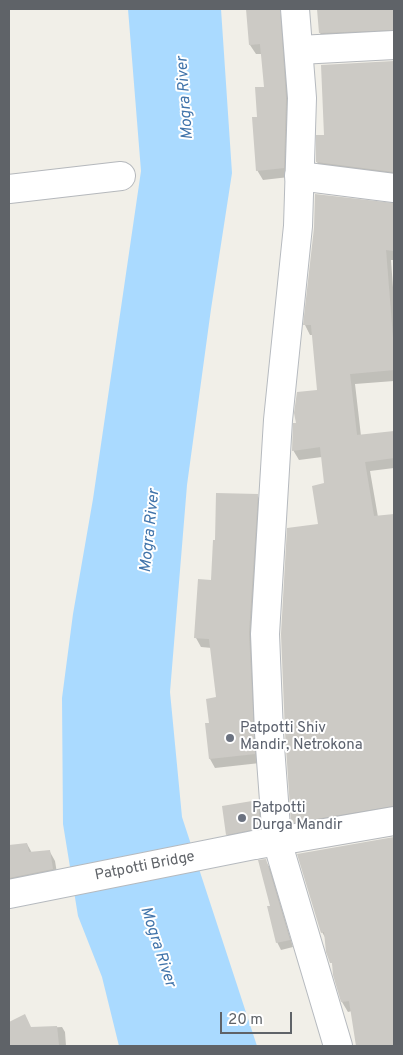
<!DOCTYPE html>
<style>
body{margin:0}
#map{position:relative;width:403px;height:1055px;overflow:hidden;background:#f1efe8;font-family:Overpass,sans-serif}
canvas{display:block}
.frame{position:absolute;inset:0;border:10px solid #5f6368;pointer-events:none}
.scale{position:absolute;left:220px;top:1012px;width:72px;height:22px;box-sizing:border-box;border:2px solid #5f6368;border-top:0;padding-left:6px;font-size:15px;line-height:18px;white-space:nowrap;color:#5f6368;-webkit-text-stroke:4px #fff;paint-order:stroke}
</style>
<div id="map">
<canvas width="403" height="1055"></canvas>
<div class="frame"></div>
<div class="scale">20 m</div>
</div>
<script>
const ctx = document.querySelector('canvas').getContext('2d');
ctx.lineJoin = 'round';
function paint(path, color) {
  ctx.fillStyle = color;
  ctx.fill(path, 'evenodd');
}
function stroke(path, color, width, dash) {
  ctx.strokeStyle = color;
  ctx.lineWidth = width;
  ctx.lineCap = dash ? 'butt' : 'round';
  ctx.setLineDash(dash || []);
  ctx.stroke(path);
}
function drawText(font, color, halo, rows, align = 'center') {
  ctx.font = font + ' Overpass,sans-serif';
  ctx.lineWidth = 4;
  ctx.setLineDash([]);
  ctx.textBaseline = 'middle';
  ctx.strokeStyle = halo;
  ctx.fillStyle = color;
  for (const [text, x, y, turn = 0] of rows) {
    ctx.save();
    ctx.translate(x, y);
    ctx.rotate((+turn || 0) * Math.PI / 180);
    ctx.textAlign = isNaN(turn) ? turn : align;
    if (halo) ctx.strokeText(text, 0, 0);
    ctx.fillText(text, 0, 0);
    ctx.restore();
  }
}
const water = new Path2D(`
 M 128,9 L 221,9 L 232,173 L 211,309 L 187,485 L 170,692 L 182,817 L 257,1046 L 119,1046 L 102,977 L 78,916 L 63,824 L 62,698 L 73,614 L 93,499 L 141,171 Z`);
const shadow = new Path2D(`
 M 247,9 L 278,9 L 278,16 L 280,17 L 281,9 L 283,9 L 291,109 L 289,177 L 263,180 L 257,170 L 258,118 L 265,88 L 262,54 L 256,54 L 250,45 Z
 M 319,9 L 394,9 L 394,39 L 326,43 L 320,33 Z
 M 394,62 L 394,181 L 323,172 L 317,162 L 326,136 L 322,66 Z
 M 393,205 L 394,205 L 394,260 L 391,260 L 394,301 L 394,381 L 355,384 L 361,436 L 394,432 L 394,468 L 370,471 L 378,517 L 394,515 L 394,816 L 298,832 L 293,822 L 320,525 L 325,484 L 322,457 L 299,460 L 293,450 L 297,424 L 318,391 L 313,335 L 310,335 L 305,325 L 315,228 Z
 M 257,495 L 263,505 L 260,763 L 215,768 L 210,759 L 210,724 L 218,699 L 212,648 L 201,647 L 196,638 L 212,581 Z
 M 258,801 L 263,811 L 265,838 L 233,844 L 227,834 Z
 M 394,838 L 394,1046 L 357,1046 L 352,1011 L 348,1012 L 342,1002 L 326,939 L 322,932 L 299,855 Z
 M 27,844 L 32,853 L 50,852 L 55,861 L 58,879 L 9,889 L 9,846 Z
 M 265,860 L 270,868 L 293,947 L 281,950 L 277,942 Z
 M 62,1027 L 65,1032 L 66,1046 L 26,1046 L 24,1029 Z`);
const building = new Path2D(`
 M 246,9 L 280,9 L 286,98 L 284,168 L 256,171 L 252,117 L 257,117 L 255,87 L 264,87 L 260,44 L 249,45 Z
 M 317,9 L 394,9 L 394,30 L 319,33 Z
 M 394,61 L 394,172 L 316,162 L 316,135 L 324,135 L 321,65 Z
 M 315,194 L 394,203 L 394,251 L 386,250 L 393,338 L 394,338 L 394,370 L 350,374 L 357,435 L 394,431 L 394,458 L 365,462 L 374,516 L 394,514 L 394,806 L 291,823 L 285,732 L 281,634 L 287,528 L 318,524 L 312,486 L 324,483 L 320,447 L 292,451 L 293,423 L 296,423 L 294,413 L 297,392 L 317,390 L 311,325 L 303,325 L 314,228 Z
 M 216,493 L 258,494 L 249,633 L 255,754 L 209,759 L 205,723 L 209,723 L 206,699 L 216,697 L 209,639 L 194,638 L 198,579 L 211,580 L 213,540 L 215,540 Z
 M 258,800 L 260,828 L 226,835 L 222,806 Z
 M 394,837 L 394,1046 L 356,1046 L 349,1001 L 341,1002 L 333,975 L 332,963 L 330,963 L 326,952 L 324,932 L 321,933 L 297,854 Z
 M 27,843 L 29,852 L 50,850 L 53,869 L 9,878 L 9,845 Z
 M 266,859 L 290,940 L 276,943 L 267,906 L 270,906 L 258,860 Z
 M 25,1014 L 31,1027 L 57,1026 L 59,1046 L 9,1046 L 9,1022 Z`);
const street = new Path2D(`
 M 299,50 L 394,45
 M 299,176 L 394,188
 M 9,189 L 121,176
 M 255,845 L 394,821`);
const secondary = new Path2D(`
 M 295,9 L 302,98 L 298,226 L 278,420 L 265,634 L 269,733 L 277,841 L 338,1046
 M 9,894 L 254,845`);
const markers = [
 [230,738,5,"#6b7280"],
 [242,818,5,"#6b7280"]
];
const worshipNames = [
 ["Patpotti Shiv",240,729],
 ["Mandir, Netrokona",240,746],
 ["Patpotti",252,809],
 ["Durga Mandir",252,826]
];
const streetNames = [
 ["Patpotti Bridge",145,867,-11]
];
const waterNames = [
 ["Mogra River",186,98,-94],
 ["Mogra River",151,531,-84],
 ["Mogra River",157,947,72]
];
paint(water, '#aadaff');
paint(shadow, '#0003');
paint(building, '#cccac5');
stroke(street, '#b5b8bc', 30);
stroke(secondary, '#b6babf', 30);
stroke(street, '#fff', 28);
stroke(secondary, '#fff', 28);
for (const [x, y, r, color] of markers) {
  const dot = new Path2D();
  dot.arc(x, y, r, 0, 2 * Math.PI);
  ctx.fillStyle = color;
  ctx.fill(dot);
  stroke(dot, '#fff', 2);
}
drawText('15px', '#5b616d', '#fff', worshipNames, 'left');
drawText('15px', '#5f6368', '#fff', streetNames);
drawText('italic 16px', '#4174aa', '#fff', waterNames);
</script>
